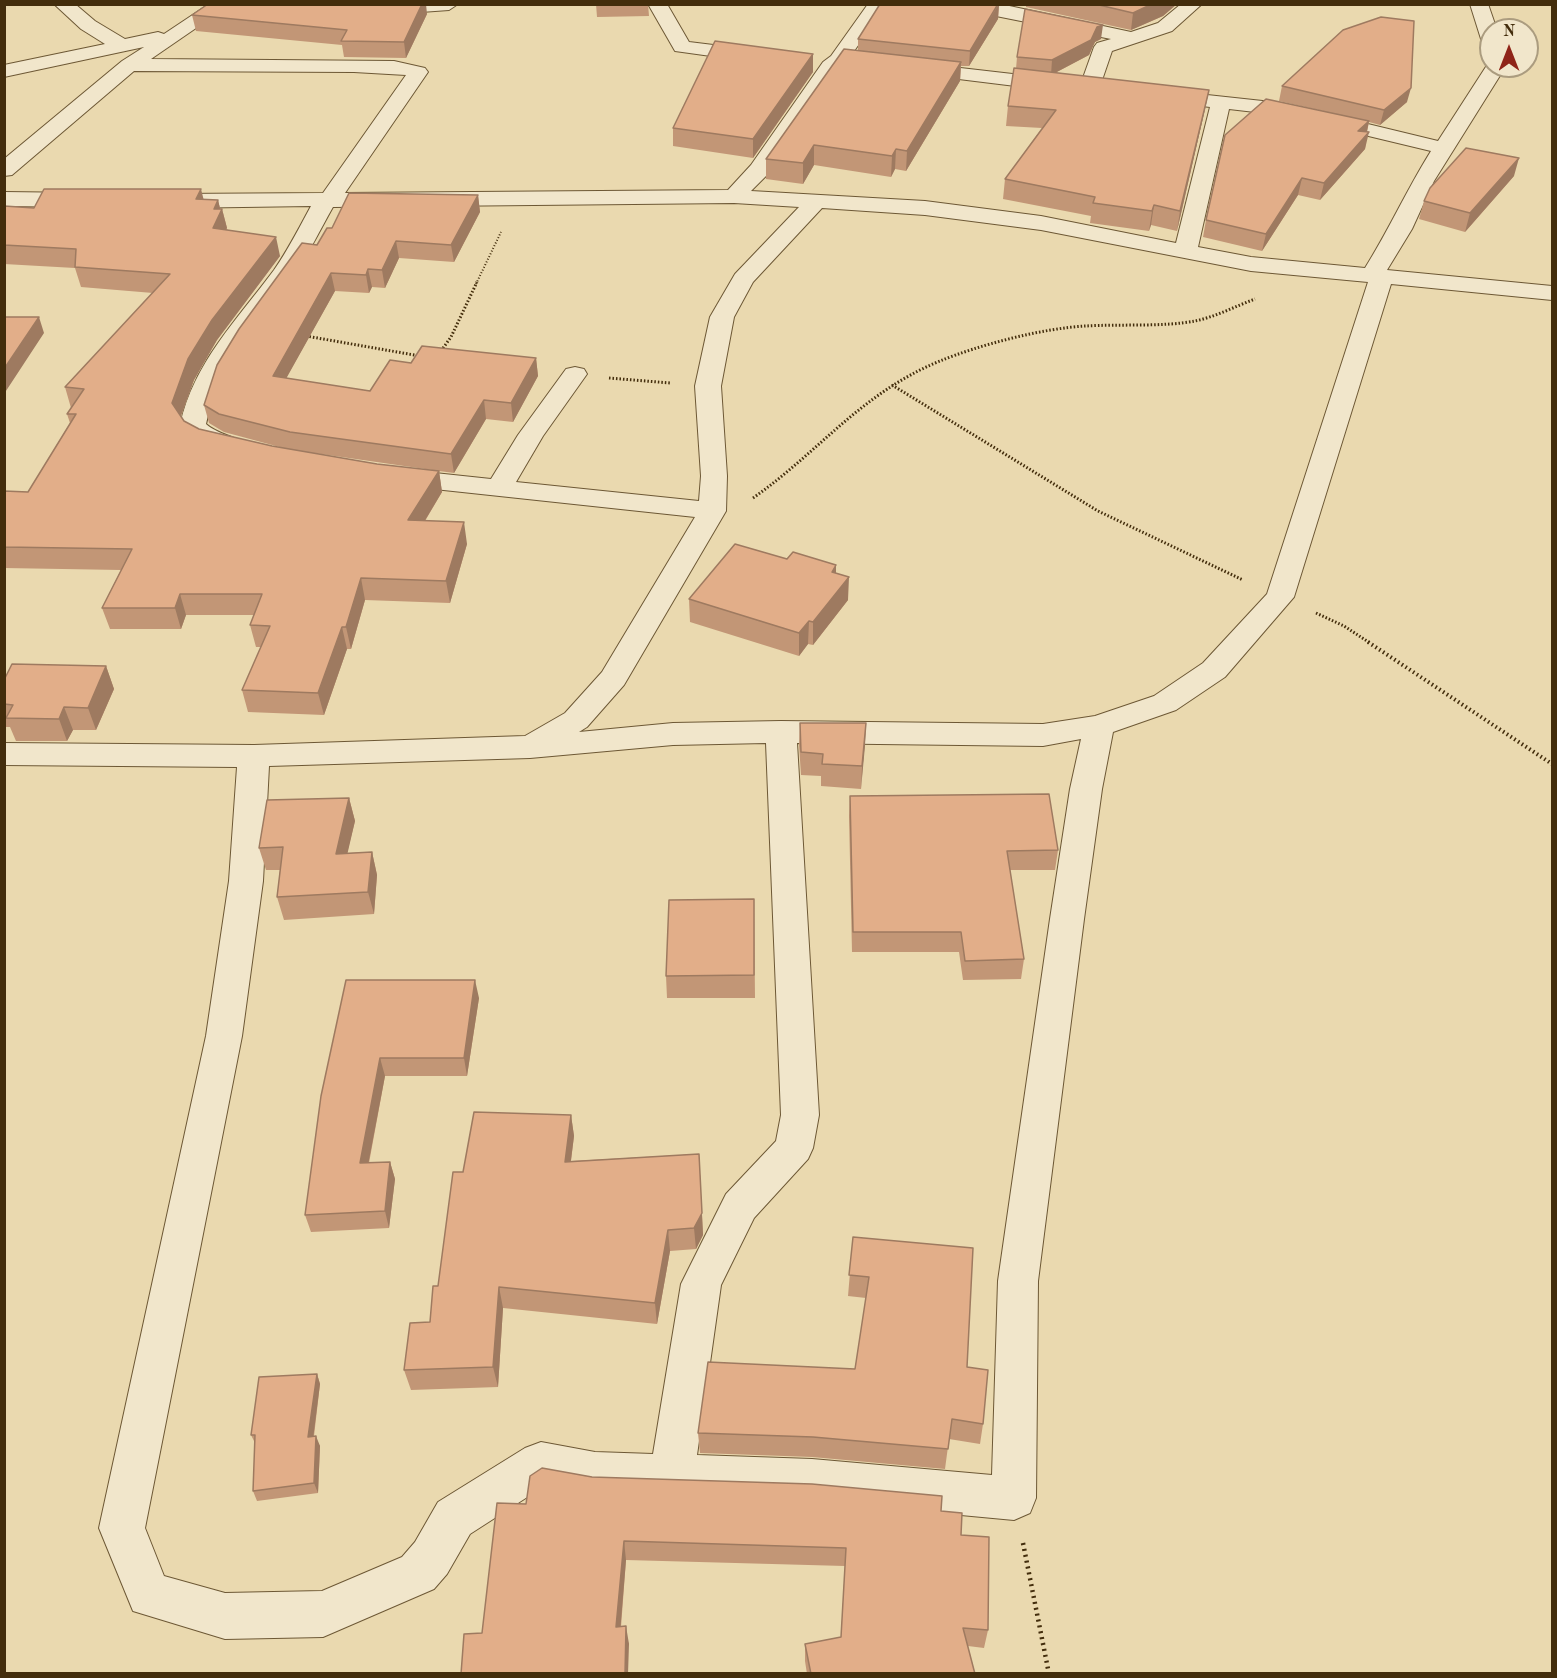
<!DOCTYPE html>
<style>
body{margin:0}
#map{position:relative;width:1557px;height:1678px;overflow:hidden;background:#ead9af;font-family:"Old Standard TT",serif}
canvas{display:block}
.frame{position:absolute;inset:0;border:6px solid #432d0c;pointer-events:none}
.north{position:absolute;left:1479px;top:18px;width:60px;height:60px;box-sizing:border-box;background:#f1e6cb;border:2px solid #ab9c7f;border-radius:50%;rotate:0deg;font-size:16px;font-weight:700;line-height:24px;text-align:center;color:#432d0c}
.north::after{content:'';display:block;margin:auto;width:21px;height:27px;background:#8f2418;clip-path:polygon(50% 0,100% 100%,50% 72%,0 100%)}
</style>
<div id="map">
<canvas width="1557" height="1678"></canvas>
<div class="frame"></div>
<div class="north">N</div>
</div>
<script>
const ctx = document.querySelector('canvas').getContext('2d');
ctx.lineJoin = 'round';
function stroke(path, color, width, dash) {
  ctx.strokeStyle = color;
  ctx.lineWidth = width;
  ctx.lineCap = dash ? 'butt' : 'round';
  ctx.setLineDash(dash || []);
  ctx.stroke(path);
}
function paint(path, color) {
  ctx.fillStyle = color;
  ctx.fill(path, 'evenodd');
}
const pathFar3 = new Path2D(`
 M 476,284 L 501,232`);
const pathFar2 = new Path2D(`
 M 306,336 L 420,356
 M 441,351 L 451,337 L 477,282
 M 609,378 L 670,383
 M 892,385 L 1098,511 L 1243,580
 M 753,498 C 819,452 861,393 940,361 C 979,345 1043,328 1086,326 C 1118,324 1165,327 1195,321 C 1215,317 1236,306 1255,299
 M 1316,613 L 1344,626 L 1370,643`);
const pathFar1 = new Path2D(`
 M 1368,642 L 1552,764`);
const path = new Path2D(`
 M 1023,1543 L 1049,1674`);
const minor = new Path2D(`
 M 54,4 L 75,4 L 95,21 L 125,39 L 158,32 L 164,34 L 209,4 L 231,4 L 151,59 L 394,61 L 425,68 L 428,72 L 345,193 L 728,190 L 751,165 L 823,62 L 831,56 L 868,4 L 887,4 L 845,64 L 837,70 L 767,175 L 751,191 L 925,201 L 1041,216 L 1176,243 L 1210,107 L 1154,100 L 1151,96 L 1154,92 L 1161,90 L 1281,103 L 1438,141 L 1489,62 L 1491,66 L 1506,66 L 1434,181 L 1412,229 L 1387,270 L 1552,286 L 1552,300 L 1391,284 L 1294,597 L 1225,677 L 1176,710 L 1113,732 L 1102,789 L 1084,919 L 1038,1281 L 1036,1498 L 1030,1513 L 1014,1520 L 812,1501 L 595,1494 L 546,1485 L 470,1534 L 447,1574 L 434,1589 L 323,1637 L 225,1639 L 133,1611 L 99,1528 L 206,1036 L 229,881 L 237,767 L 4,765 L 4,743 L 254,745 L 525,736 L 565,713 L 602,672 L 695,517 L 397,485 L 388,483 L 384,477 L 388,471 L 397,469 L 491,479 L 518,435 L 566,369 L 575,367 L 584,369 L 587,374 L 543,436 L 516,482 L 699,501 L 701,476 L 695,386 L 710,317 L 735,274 L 799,207 L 734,203 L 333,207 C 320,230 309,253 294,275 C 259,323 218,364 206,424 C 218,435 240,437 247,447 L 243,453 C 220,458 193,444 180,425 C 194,362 237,320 274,270 C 288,250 299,228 311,206 L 175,208 L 167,206 L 164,201 L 167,196 L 175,194 L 323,193 L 406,75 L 354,72 L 134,71 L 12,175 L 4,176 L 4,159 L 122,61 L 144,47 L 4,77 L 4,65 L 105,44 L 81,29 ZM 1229,109 L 1281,115 L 1431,151 C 1407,189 1389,230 1365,268 L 1251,257 L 1198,247 ZM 822,208 L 925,215 L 1041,230 L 1251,271 L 1368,282 L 1267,594 L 1203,663 L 1154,696 L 1095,716 L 1043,724 L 781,721 L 673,723 L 579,732 L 587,727 L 624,685 L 726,511 L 727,476 L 721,386 L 734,317 L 753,282 ZM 1081,739 L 1070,789 L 1050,919 L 998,1281 L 992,1475 L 812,1459 L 697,1455 L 721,1285 L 754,1218 L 808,1159 L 813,1148 L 819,1115 L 797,743 L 1043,746 ZM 766,743 L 781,1115 L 776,1141 L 726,1194 L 681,1284 L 653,1454 L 595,1452 L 541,1442 L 525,1448 L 438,1502 L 415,1542 L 402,1557 L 322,1591 L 225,1593 L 164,1576 L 145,1528 L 242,1036 L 263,881 L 269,766 L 530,758 L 673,745 Z
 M 292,4 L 458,4 L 449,10 L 365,16 L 301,10 Z
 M 648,4 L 667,4 L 689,42 L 754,50 L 764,56 L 754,62 L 675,51 Z
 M 957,4 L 1000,4 L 1131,32 L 1158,23 L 1181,4 L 1202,4 L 1172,31 L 1112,51 L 1099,89 L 1096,93 L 1082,93 L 1079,89 L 1094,47 L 1097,43 L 1111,39 L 966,10 Z
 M 1470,4 L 1488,4 L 1497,30 L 1491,30 L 1491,45 L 1481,39 Z
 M 917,63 L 1056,79 L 1063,81 L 1066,85 L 1063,89 L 1056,91 L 910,73 L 907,69 Z
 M 4,192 L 85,193 L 93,195 L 96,200 L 93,205 L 85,207 L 4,206 Z`);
const wall = new Path2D(`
 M 596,4 L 648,4 L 649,16 L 597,17 Z
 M 999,4 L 998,19 L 969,66 L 961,66 L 960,81 L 906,171 L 895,169 L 891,177 L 814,165 L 803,184 L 766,179 L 766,159 L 858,51 L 858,39 Z
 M 1026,4 L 1177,4 L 1163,16 L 1131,30 L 1026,7 Z
 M 427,14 L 406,58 L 344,57 L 342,45 L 196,31 L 192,15 Z
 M 1101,39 L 1095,42 L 1089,55 L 1055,73 L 1209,90 L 1205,109 L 1177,231 L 1151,225 L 1149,231 L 1090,223 L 1091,216 L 1003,199 L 1005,179 L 1042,128 L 1006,126 L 1008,106 L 1016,69 L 1017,57 Z
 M 813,54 L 813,72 L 753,158 L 673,146 L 673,128 Z
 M 1282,86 L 1407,102 L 1380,125 L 1369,122 L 1367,132 L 1365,149 L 1320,200 L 1298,195 L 1262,251 L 1203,237 L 1206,220 L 1323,111 L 1279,101 Z
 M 1514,176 L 1465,232 L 1419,219 L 1424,201 Z
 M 478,195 L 480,212 L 454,262 L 399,258 L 385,288 L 372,287 L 369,293 L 335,291 L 286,378 L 370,391 L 411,363 L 536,358 L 538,376 L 513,422 L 486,419 L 454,473 L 439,471 L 442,492 L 425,521 L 467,544 L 450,603 L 365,600 L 351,649 L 347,649 L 324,715 L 248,712 L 242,690 L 261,647 L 256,647 L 250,625 L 254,615 L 186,615 L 181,629 L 110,629 L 102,608 L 121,570 L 4,568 L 4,491 L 28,492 L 70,423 L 67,414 L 71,408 L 65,387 L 153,293 L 81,287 L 75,268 L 4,264 L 4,206 L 34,208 L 204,200 L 218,200 L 220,209 L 222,209 L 227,228 L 226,229 L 280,256 L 217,340 L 194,380 L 181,416 L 184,421 L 199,429 L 272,446 L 287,449 L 224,432 L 209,423 L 204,405 L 317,245 L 332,228 ZM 314,453 L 439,471 L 377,464 Z
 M 787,559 L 836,565 L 836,573 L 848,600 L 813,645 L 808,644 L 799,656 L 690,622 L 689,599 Z
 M 106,666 L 114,689 L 96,730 L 73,730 L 67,741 L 16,741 L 10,727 L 4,727 L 4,680 Z
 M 800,723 L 866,723 L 861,789 L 821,786 L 821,776 L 801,775 L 799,745 Z
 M 850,796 L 1058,850 L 1055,870 L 1010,870 L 1024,959 L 1021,979 L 963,980 L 959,952 L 852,952 L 849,816 Z
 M 349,798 L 355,821 L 347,853 L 372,852 L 377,875 L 374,914 L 284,920 L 277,897 L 280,870 L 266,870 L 259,848 Z
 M 754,899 L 755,998 L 667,998 L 666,976 Z
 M 346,980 L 479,998 L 467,1076 L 385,1076 L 369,1163 L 390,1162 L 395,1179 L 389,1228 L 311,1232 L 305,1215 Z
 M 571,1115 L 574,1136 L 571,1161 L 699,1154 L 703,1235 L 696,1249 L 670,1251 L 657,1324 L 503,1308 L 498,1387 L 411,1390 L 404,1370 L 430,1322 L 463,1172 Z
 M 853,1237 L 967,1367 L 983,1424 L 980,1444 L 949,1439 L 945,1469 L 812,1457 L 700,1453 L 698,1433 L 855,1369 L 866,1298 L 848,1296 Z
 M 317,1374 L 320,1384 L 314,1436 L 320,1446 L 318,1493 L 257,1501 L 253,1491 L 255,1443 L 251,1435 Z
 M 592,1477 L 941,1511 L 961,1535 L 988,1630 L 984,1648 L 968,1646 L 975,1674 L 807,1674 L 805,1661 L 805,1644 L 841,1637 L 845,1566 L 626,1560 L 621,1627 L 629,1644 L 482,1633 L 526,1504 Z`);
const shadedWall = new Path2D(`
 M 422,4 L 426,4 L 427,14 L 406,58 L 404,42 Z
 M 999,4 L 998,19 L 969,66 L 970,51 Z
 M 1152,4 L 1177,4 L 1163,16 L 1131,30 L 1133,13 Z
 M 1103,25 L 1101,39 L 1095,42 L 1089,55 L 1051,75 L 1052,60 L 1097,27 Z
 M 813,54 L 813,72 L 753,158 L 753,139 Z
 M 961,62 L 960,81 L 906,171 L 907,151 Z
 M 1411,88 L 1407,102 L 1380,125 L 1384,110 Z
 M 1209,90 L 1205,109 L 1177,231 L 1180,211 Z
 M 1369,121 L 1366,136 L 1369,132 L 1365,149 L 1320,200 L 1324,183 L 1358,131 Z
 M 814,145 L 814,165 L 803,184 L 803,163 Z
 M 896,149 L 895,169 L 891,177 L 892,156 Z
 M 1519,158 L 1514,176 L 1465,232 L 1470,213 Z
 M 1302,178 L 1298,195 L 1262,251 L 1266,234 Z
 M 201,189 L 206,209 L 196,199 Z
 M 478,195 L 480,212 L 454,262 L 451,245 Z
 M 218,200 L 221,212 L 222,209 L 227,228 L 218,247 L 213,228 L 214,209 Z
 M 1154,205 L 1151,225 L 1149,231 L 1152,211 Z
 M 276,237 L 280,256 L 217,340 L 194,380 L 178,424 L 172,403 L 188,359 L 212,320 Z
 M 396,241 L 399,258 L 385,288 L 382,270 Z
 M 368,269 L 372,287 L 369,293 L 366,275 Z
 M 331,273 L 335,291 L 277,395 L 273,376 Z
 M 39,317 L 44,333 L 4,394 L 4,369 Z
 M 536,358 L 538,376 L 513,422 L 511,403 Z
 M 484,400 L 486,419 L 454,473 L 451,454 Z
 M 439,471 L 442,492 L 412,542 L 408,520 Z
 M 464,522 L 467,544 L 450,603 L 446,581 Z
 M 836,565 L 836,588 L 832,572 Z
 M 849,577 L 848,600 L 813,645 L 813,622 Z
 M 361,578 L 365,600 L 351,649 L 346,627 Z
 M 180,594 L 186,615 L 181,629 L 175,608 Z
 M 809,621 L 808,644 L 799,656 L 799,633 Z
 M 342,627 L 347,649 L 324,715 L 318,693 Z
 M 106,666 L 114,689 L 96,730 L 88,708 Z
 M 64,707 L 73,730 L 67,741 L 59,719 Z
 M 866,723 L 865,746 L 861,789 L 862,766 Z
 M 349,798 L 355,821 L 342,877 L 336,854 Z
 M 372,852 L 377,875 L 374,914 L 368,892 Z
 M 475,980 L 479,998 L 467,1076 L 464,1058 Z
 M 380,1058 L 385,1076 L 365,1181 L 360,1163 Z
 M 571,1115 L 574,1136 L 568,1183 L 565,1162 Z
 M 699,1154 L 703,1235 L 696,1249 L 694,1228 Z
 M 390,1162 L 395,1179 L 389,1228 L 385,1211 Z
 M 668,1230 L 670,1251 L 657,1324 L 655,1303 Z
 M 499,1287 L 503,1308 L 498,1387 L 493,1367 Z
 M 317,1374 L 320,1384 L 312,1447 L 308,1437 Z
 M 316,1436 L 320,1446 L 318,1493 L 314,1483 Z
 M 624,1541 L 626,1560 L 619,1645 L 616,1627 Z
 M 626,1626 L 629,1644 L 628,1674 L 625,1674 Z`);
const building = new Path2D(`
 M 208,4 L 422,4 L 404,42 L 341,41 L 347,30 L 192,15 Z
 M 880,4 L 998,4 L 970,51 L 858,39 Z
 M 1095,4 L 1152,4 L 1133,13 Z
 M 1025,9 L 1103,25 L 1097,27 L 1091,40 L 1052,60 L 1017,57 Z
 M 1381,17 L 1414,21 L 1411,88 L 1384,110 L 1282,86 L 1343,30 Z
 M 715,41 L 813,54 L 753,139 L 673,128 Z
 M 844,49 L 961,62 L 907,151 L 896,149 L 892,156 L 814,145 L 803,163 L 766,159 Z
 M 1014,68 L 1209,90 L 1180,211 L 1154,205 L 1152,211 L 1093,203 L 1095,197 L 1005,179 L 1056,110 L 1008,106 Z
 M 1266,99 L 1369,121 L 1358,131 L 1369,132 L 1324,183 L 1302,178 L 1266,234 L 1206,220 L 1225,135 Z
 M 1466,148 L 1519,158 L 1470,213 L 1424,201 L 1430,188 Z
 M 44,189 L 201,189 L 196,199 L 218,200 L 214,209 L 222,209 L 213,228 L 276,237 L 212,320 L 188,359 L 172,403 L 184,421 L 199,429 L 272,446 L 377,464 L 439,471 L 408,520 L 464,522 L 446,581 L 361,578 L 346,627 L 342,627 L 318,693 L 242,690 L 270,626 L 250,625 L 262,594 L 180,594 L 175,608 L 102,608 L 132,549 L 4,547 L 4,491 L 28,492 L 76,414 L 67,414 L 84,389 L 65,387 L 170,274 L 75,267 L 76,249 L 4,245 L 4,206 L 34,208 Z
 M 349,193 L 478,195 L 451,245 L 396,241 L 382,270 L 368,269 L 366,275 L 331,273 L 273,376 L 370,391 L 390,360 L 411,363 L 422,346 L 536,358 L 511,403 L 484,400 L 451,454 L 290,432 L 219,414 L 204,405 L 217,365 L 239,329 L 302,243 L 317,245 L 327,228 L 332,228 Z
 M 4,317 L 39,317 L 4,369 Z
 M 735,544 L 787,559 L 793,552 L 836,565 L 832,572 L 849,577 L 813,622 L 809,621 L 799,633 L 689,599 Z
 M 12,664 L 106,666 L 88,708 L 64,707 L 59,719 L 6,718 L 13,705 L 4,704 L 4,680 Z
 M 800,723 L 866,723 L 862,766 L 822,764 L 823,754 L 801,752 Z
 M 1049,794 L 1058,850 L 1007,851 L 1024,959 L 965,961 L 961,932 L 853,932 L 850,796 Z
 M 349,798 L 336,854 L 372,852 L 368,892 L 277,897 L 283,847 L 259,848 L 267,800 Z
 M 754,899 L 754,975 L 666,976 L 669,900 Z
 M 346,980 L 475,980 L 464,1058 L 380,1058 L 360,1163 L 390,1162 L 385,1211 L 305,1215 L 321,1096 Z
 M 474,1112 L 571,1115 L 565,1162 L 699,1154 L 702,1213 L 694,1228 L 668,1230 L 655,1303 L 499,1287 L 493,1367 L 404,1370 L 410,1323 L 430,1322 L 433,1286 L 438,1286 L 453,1172 L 463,1172 Z
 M 853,1237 L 973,1248 L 967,1367 L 988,1370 L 983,1424 L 952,1419 L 948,1449 L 813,1437 L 698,1433 L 708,1362 L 855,1369 L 869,1277 L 849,1275 Z
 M 317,1374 L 308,1437 L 316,1436 L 314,1483 L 253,1491 L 255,1435 L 251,1435 L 259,1377 Z
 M 542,1468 L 592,1477 L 812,1484 L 942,1496 L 941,1511 L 962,1513 L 961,1535 L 989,1537 L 988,1630 L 963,1628 L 975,1674 L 811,1674 L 805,1644 L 841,1637 L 846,1548 L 624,1541 L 616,1627 L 626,1626 L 625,1674 L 461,1674 L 464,1634 L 482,1633 L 497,1503 L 526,1504 L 530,1476 Z`);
stroke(minor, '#6d5835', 2);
stroke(pathFar3, '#432d0c', 2, [1, 2]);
stroke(pathFar2, '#432d0c', 3, [1.5, 2]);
stroke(pathFar1, '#432d0c', 4, [1.5, 3]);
stroke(path, '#432d0c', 4.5, [2, 4]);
paint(minor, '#f1e6cb');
paint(wall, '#c29676');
paint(shadedWall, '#9e7a60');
paint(building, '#e2ae89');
stroke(building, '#9e7a60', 1.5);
</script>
